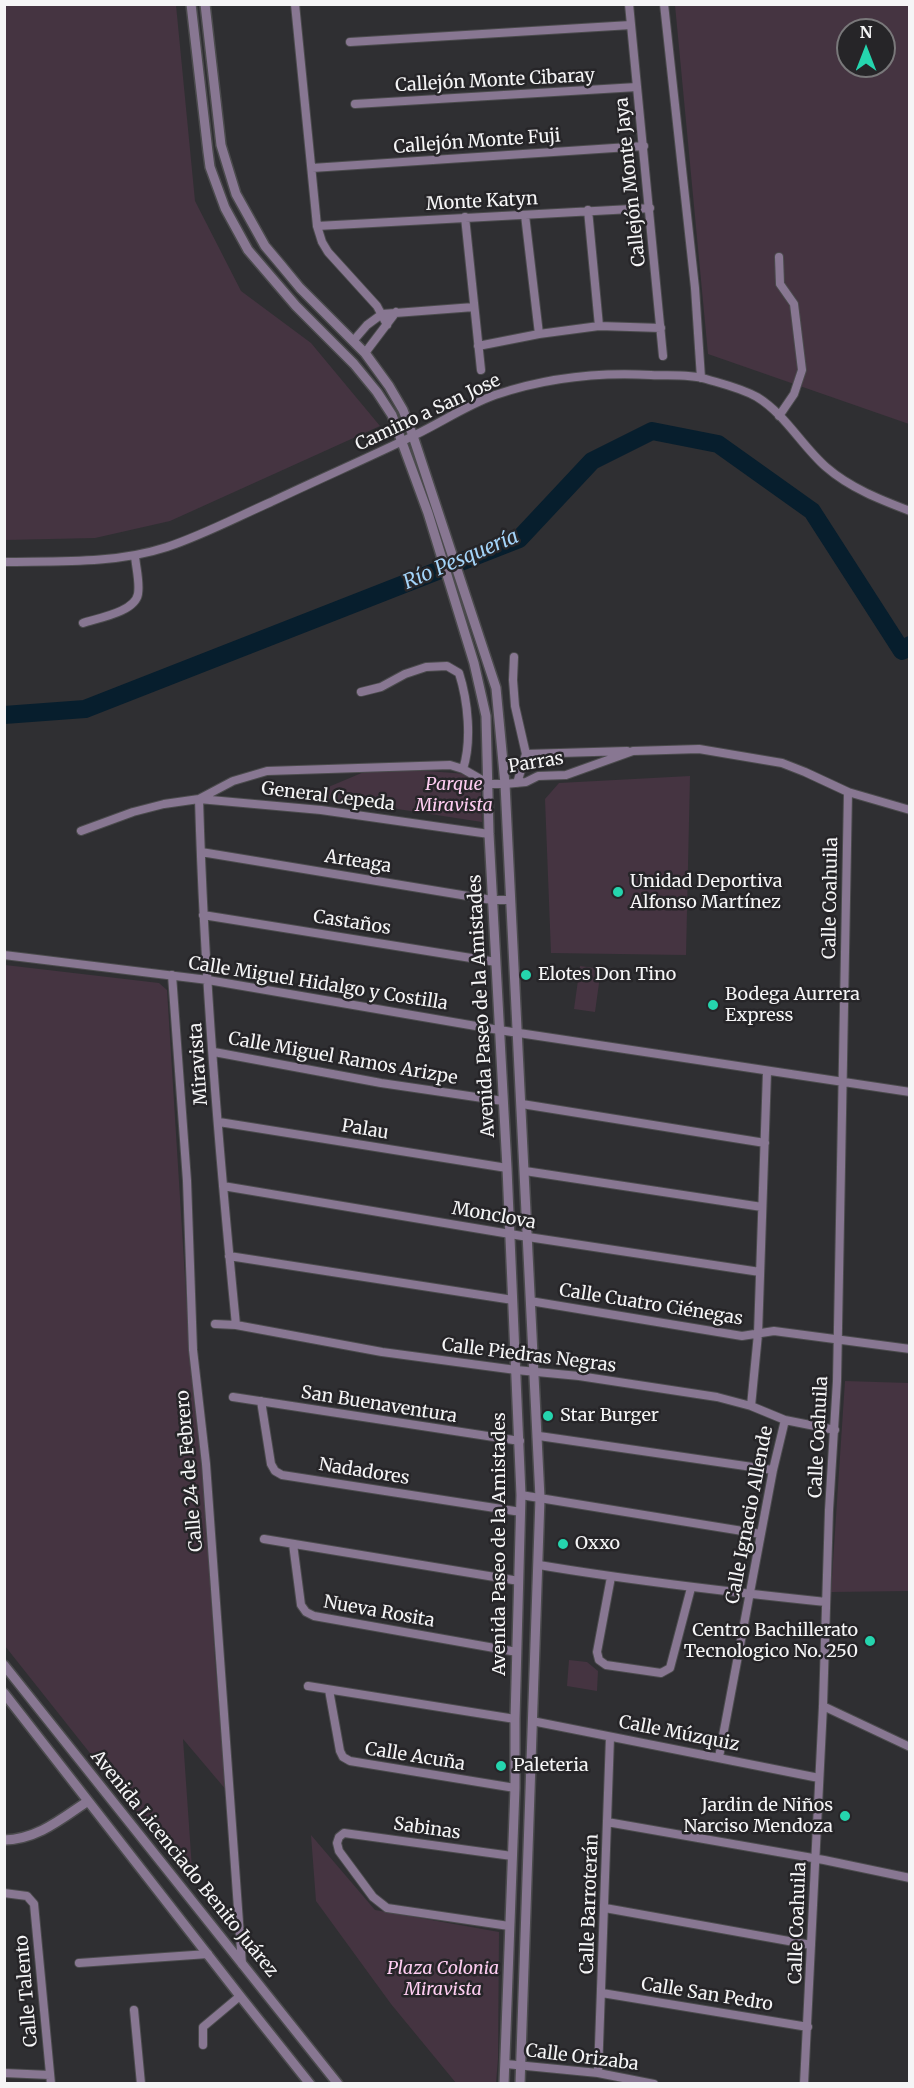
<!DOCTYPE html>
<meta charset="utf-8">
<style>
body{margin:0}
#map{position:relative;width:914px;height:2088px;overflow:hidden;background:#2f2f32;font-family:Merriweather,serif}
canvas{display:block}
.frame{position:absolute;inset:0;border:6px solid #f5f5f6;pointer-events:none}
.north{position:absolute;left:836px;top:18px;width:60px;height:60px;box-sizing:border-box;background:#262528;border:2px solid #79787a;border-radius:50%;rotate:0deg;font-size:16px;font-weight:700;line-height:24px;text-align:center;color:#f5f5f6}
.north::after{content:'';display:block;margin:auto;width:21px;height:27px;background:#25d5ae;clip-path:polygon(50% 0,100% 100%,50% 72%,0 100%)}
</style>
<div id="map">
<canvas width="914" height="2088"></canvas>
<div class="frame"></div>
<div class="north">N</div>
</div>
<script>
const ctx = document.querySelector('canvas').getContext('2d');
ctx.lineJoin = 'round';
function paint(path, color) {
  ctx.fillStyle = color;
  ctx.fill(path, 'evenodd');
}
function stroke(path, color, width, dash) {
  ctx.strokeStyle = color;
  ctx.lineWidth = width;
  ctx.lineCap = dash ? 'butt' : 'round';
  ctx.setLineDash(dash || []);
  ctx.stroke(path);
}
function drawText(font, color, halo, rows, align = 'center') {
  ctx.font = font + ' Merriweather,serif';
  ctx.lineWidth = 5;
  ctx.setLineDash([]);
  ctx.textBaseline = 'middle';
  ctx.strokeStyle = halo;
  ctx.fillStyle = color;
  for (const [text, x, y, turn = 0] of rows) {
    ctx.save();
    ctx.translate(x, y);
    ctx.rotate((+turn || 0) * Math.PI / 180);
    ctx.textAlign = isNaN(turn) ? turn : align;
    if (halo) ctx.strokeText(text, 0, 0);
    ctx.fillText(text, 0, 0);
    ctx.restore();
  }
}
const green = new Path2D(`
 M 4,5 L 176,5 L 195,201 L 241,291 L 311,343 L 380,426 L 170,521 L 95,538 L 5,540 Z
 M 675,5 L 909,5 L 909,424 L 708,354 ZM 848,30 L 884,30 L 884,66 L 848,66 Z
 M 414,770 L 480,775 L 482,822 L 326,798 L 326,788 L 364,772 Z
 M 690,776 L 686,955 L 551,953 L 545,799 L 559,783 Z
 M 5,965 L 159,983 L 167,990 L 189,1342 L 203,1464 L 215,1662 L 227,1791 L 183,1739 L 193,1883 L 5,1646 Z
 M 580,966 L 601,969 L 595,1012 L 574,1009 Z
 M 845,1381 L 909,1383 L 909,1591 L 831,1592 Z
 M 569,1660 L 587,1662 L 598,1671 L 597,1691 L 567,1686 Z
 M 311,1835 L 375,1910 L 499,1932 L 498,2059 L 496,2083 L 456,2083 L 391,2004 L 316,1901 Z`);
const river = new Path2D(`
 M 4,715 L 85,709 L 519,539 L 592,461 L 652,431 L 718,444 L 812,511 L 902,651 L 910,645`);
const minor = new Path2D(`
 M 295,4 L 317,226 L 322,242 L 328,252 L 377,306 L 387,325
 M 629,4 L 663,356
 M 664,4 L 695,288 L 701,378
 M 350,42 L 631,25
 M 355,104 L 637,87
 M 312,168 L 644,146
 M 588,210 L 599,326
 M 525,215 L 539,334
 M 465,217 L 481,370
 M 317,226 L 650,208
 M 779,257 L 780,284 L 794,304 L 802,370 L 794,394 L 779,416
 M 354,340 L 367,325 L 382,314 L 474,307
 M 478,346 L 539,334 L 599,326 L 661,328
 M 365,353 L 396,312
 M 4,562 C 58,561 115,564 167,547 C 203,535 237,517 271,502 C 319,479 368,458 415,435 C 442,422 467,405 495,395 C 545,378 599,372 651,375 C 669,376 689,374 706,379 C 723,384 741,388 757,397 C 785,414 802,446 826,467 C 850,488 881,500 910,511
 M 83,623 C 98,618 135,612 138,594 C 140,582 136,568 135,556
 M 514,657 L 513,680 L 515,706 L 526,754 L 517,783
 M 361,692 L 381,687 L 405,674 L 426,667 L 447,666 L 459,673 C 468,701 472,741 463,769
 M 526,754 L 627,751
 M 81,831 L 133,812 L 164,804 L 199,799 L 233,781 L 267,771 L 450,765 L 463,769 L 489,784 L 505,784 L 526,782 L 538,776 L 566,775 L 633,751 L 699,749 L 782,763 L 805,772 L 848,792 L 910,810
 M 201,852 L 492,900 L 510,900
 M 203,915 L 496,962
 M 4,955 L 208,980 L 499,1030 L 910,1092
 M 172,975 L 187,1181 L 193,1350 L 206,1464 L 242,1964
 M 214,1052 L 381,1083 L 503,1101
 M 522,1104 L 765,1143
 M 219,1122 L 507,1168
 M 525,1171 L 762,1207
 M 223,1186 L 528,1237 L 760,1272
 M 229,1256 L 513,1300
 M 530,1301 L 742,1336 L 774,1331 L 910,1349
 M 215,1324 L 236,1325 L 382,1352 L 516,1370 L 579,1376 L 717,1397 L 751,1406 L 785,1420 L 835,1430
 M 236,1325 C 219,1151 204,975 199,799 L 321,810 L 489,834
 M 233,1397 L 520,1441
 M 261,1401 L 271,1464 L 275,1471 L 282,1475 L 521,1512
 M 751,1406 L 758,1334 L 767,1072
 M 539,1436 L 773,1470
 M 521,1495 L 761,1534
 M 264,1539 L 519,1581
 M 293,1544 L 301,1605 L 306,1612 L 314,1616 L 517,1652
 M 539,1565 C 634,1581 730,1592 826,1602
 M 611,1577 L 597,1652 L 599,1660 L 606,1665 L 661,1673 L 670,1668 L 691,1588
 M 308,1686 L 515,1719
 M 329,1690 L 340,1751 L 343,1757 L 350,1761 L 515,1788
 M 823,1706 L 910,1747
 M 532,1721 L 819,1778
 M 719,1757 L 773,1470 L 785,1420
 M 607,1822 L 824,1860 L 910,1878
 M 4,1893 L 27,1896 L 34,1904 L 51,2084
 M 605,1908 L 811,1945
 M 509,1926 L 387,1908 L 373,1897 L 339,1851 L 337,1843 L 339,1837 L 344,1833 L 512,1856
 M 79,1963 L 208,1954
 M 602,1993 L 808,2027
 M 134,2010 L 141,2084
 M 203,2045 L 203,2027 L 240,1996
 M 506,2064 L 598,2073 L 654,2084
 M 4,2073 L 50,2075
 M 598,2073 L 610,1737
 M 804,2084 L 823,1706 L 829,1510 L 837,1381 L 848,792`);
const tertiary = new Path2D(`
 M 191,4 L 208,152 L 210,167 L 225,208 L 248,250 L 296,306 L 354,364 L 377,392 L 392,415 L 428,513 L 474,663 L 486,716 L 489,834 L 507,1168 L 521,1495 L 515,1719 L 515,1788 L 504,2084
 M 205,4 L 221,145 L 236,194 L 265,246 L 281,265 L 300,288 L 365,353 L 389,386 L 403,410 L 413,436 L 496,688 L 505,784 L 540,1498 L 520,2084
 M 4,1665 L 338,2084
 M 4,1693 L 240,1996 L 310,2084
 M 4,1840 C 38,1839 61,1819 88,1801`);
const markers = [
 [618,892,6,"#25d5ae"],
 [526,975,6,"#25d5ae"],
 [713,1005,6,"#25d5ae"],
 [548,1416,6,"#25d5ae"],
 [563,1544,6,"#25d5ae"],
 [870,1641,6,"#25d5ae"],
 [501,1766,6,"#25d5ae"],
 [845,1816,6,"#25d5ae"]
];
const streetNames = [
 ["Callejón Monte Cibaray",495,81,-3],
 ["Callejón Monte Fuji",477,142,-4],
 ["Callejón Monte Jaya",631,182,-96],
 ["Monte Katyn",482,202,-3],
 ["Camino a San Jose",428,413,-25],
 ["Parras",536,763,-9],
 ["General Cepeda",328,797,7],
 ["Arteaga",358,862,9],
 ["Calle Coahuila",831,898,-89],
 ["Castaños",352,923,9],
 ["Calle Miguel Hidalgo y Costilla",318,984,9],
 ["Avenida Paseo de la Amistades",482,1006,-93],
 ["Calle Miguel Ramos Arizpe",343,1059,10],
 ["Miravista",199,1064,-94],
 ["Palau",365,1130,9],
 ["Monclova",494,1216,10],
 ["Calle Cuatro Ciénegas",651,1305,9],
 ["Calle Piedras Negras",529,1356,7],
 ["San Buenaventura",379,1405,9],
 ["Calle Coahuila",819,1437,-87],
 ["Calle 24 de Febrero",190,1471,-95],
 ["Nadadores",364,1472,9],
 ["Calle Ignacio Allende",750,1515,-79],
 ["Avenida Paseo de la Amistades",500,1544,-90],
 ["Nueva Rosita",379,1612,10],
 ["Calle Múzquiz",679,1734,11],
 ["Calle Acuña",415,1757,9],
 ["Sabinas",427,1829,8],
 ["Avenida Licenciado Benito Juárez",184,1864,51],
 ["Calle Barroterán",590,1904,-88],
 ["Calle Coahuila",798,1923,-88],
 ["Calle Talento",27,1991,-95],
 ["Calle San Pedro",707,1995,9],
 ["Calle Orizaba",582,2058,7]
];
const parkNames = [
 ["Parque",454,785],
 ["Miravista",454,806],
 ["Plaza Colonia",443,1969],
 ["Miravista",443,1990]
];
const poiNames = [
 ["Unidad Deportiva",630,882],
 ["Alfonso Martínez",630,903],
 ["Elotes Don Tino",538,975],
 ["Bodega Aurrera",725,995],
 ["Express",725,1016],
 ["Star Burger",560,1416],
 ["Oxxo",575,1544],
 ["Centro Bachillerato",858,1631,"right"],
 ["Tecnologico No. 250",858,1652,"right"],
 ["Paleteria",513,1766],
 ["Jardin de Niños",833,1806,"right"],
 ["Narciso Mendoza",833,1827,"right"]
];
const waterNames = [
 ["Río Pesquería",461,560,-23]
];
paint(green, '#453441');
stroke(river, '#071e2d', 18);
stroke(minor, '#4b4b4d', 10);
stroke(tertiary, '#4b4b4d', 12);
stroke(minor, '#887792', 8);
stroke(tertiary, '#887792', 9);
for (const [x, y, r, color] of markers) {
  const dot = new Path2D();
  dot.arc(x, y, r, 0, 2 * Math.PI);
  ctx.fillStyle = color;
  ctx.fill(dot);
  stroke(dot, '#262528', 2);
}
drawText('18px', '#f5f5f6', '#262528', streetNames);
drawText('italic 18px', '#fecdf1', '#262528', parkNames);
drawText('18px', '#f5f5f6', '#262528', poiNames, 'left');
drawText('italic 20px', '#a4d4f9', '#262528', waterNames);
</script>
